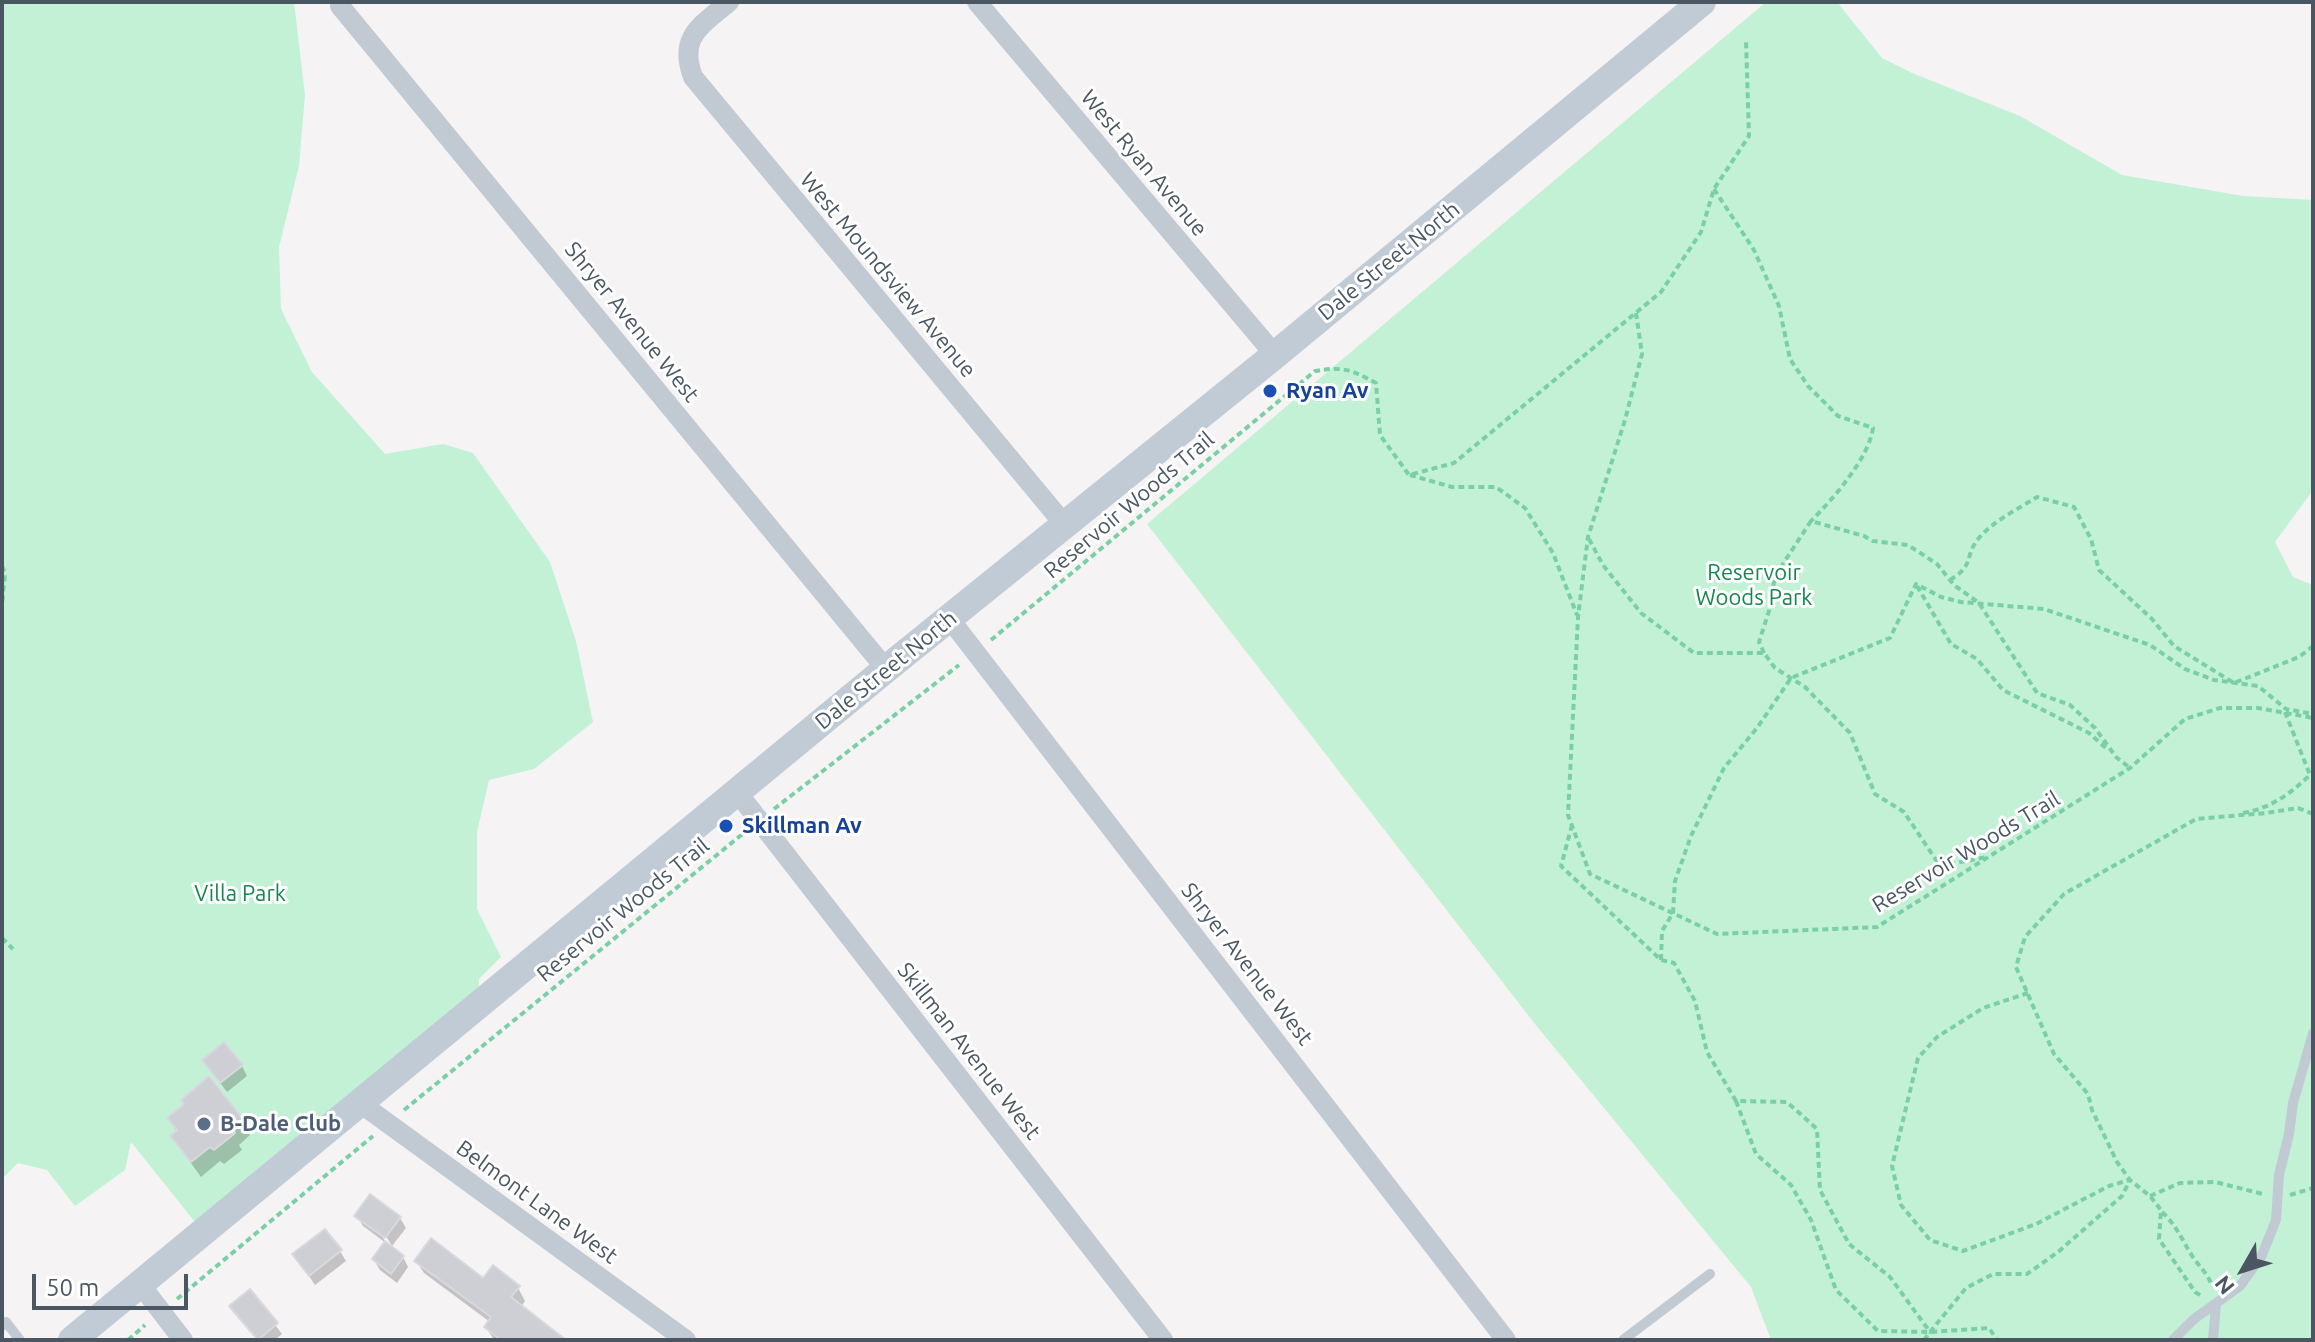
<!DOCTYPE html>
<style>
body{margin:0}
#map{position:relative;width:2315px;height:1342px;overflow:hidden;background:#f5f3f3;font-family:Ubuntu,sans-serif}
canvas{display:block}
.frame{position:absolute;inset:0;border:4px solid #4a5661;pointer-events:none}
.north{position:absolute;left:2203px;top:1230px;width:80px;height:80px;-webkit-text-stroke:6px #fff;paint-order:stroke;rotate:231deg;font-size:22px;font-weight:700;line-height:32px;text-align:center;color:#4a5661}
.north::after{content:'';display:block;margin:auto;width:28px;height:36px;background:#4a5661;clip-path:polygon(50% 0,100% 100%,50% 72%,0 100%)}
.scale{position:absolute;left:32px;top:1274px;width:156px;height:36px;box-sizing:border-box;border:4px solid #4a5661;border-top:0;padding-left:10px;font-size:24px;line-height:28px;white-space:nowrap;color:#4a5661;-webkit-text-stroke:6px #fff;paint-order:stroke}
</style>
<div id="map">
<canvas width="2315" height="1342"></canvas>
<div class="frame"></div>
<div class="north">N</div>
<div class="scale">50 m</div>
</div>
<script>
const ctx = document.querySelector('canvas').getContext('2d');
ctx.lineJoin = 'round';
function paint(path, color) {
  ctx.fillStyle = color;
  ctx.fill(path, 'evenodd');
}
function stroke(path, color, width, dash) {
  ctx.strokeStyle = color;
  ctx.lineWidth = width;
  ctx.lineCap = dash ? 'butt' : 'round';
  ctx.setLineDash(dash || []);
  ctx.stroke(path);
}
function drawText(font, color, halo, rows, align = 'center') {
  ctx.font = font + ' Ubuntu,sans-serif';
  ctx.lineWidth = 6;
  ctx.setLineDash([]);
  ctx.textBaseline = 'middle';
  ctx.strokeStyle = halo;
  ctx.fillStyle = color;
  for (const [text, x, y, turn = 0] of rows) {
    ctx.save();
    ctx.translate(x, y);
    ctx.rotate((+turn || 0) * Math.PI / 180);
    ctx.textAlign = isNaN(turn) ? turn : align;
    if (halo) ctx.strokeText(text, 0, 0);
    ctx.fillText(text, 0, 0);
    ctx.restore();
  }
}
const green = new Path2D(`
 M 2,2 L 294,2 L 305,95 L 299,166 L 279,247 L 281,309 L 312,372 L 385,454 L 443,444 L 473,453 L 550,562 L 576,641 L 593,722 L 534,769 L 489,780 L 477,832 L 477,909 L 501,957 L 479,979 L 479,1005 L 203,1232 L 131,1142 L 125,1170 L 75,1206 L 47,1170 L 18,1163 L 2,1179 Z
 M 1766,2 L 1837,2 L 1882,58 L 1912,73 L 2020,116 L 2122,175 L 2243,196 L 2313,200 L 2313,490 L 2275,542 L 2293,577 L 2313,585 L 2313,1340 L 1771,1340 L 1751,1287 L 1535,1024 L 1147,524 Z`);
const shadow = new Path2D(`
 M 204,1061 L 242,1066 L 247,1076 L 227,1092 Z
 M 169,1118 L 242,1120 L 250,1135 L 239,1145 L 242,1150 L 224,1164 L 220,1161 L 201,1177 L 172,1137 L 177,1133 Z
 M 357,1216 L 400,1218 L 406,1228 L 392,1246 L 382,1229 L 379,1231 L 386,1243 L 363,1226 Z
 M 340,1251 L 346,1261 L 315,1285 L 295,1255 Z
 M 403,1257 L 408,1267 L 397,1283 L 380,1270 L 374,1260 Z
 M 416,1261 L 518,1288 L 525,1301 L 521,1307 L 566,1340 L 494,1340 L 486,1327 L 490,1322 L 424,1273 Z
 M 250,1292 L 282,1334 L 275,1340 L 257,1340 L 232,1307 Z`);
const building = new Path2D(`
 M 224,1042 L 243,1065 L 220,1083 L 202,1060 Z
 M 209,1076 L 243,1119 L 231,1129 L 235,1133 L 214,1150 L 210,1147 L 191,1162 L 170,1136 L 177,1130 L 167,1118 L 184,1104 L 181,1100 Z
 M 370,1194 L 401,1217 L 385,1238 L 354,1216 Z
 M 325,1229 L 342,1250 L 309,1276 L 292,1254 Z
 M 431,1238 L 483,1278 L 493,1265 L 520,1286 L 511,1297 L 566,1340 L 501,1340 L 484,1327 L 491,1317 L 414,1261 Z
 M 385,1241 L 404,1256 L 391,1274 L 372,1259 Z
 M 250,1289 L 278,1323 L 258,1340 L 229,1306 Z`);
const path = new Path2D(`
 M 1714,189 L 1754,250 L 1779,306 L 1790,359 L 1808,386 L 1838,416 L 1873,428 C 1869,458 1833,499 1811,521
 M 1636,313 L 1642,354 L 1625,420 L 1588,537 L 1578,617 L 1568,815 L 1590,874 L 1717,934 L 1877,927 L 2130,768 L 2185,719 L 2220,708 L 2258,708 L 2313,718
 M 1410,475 L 1452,487 L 1496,487 L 1525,508 L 1553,553 L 1577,615
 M 1589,539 L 1603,565 L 1641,613 L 1694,653 L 1764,653 L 1775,668 L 1805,687 L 1850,733 L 1875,794 L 1904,812 L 1940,866 L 1987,857
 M 2,566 L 5,573 L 2,605
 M 1950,580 C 1975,565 1964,557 1978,539 C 1993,521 2018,509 2037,497 L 2074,507 L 2091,539 L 2099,570 L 2152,619 L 2174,646 L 2234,683 L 2299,657 L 2313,646
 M 1917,586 L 1951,644 L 1977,659 L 2003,690 L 2089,733 L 2108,750
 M 991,640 L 1315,371 C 1343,366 1352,370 1376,383 L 1380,435 L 1409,475 L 1454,463 L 1661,292 L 1701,232 L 1714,189 L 1749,136 L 1746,41
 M 1764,653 L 1759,642 L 1769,611 L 1775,576 L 1811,521 L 1864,536 L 1873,541 L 1908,545 L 1937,564 L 1954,585 L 1979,603 L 2037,693 L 2070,705 L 2095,728 L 2116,757 L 2130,768
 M 774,809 L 959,665
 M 2243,813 C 2271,808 2290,794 2310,775 L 2285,712
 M 1572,825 L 1561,866 L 1661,960 L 1674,963 L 1695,1001 L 1707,1052 L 1736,1101 L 1787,1102 L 1817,1129 L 1820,1190 L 1849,1244 L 1890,1277 L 1930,1332 L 1966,1288 L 1993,1274 L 2027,1274 L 2058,1252 L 2122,1196 L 2130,1180 L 2117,1162 L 2092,1110 L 2088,1094 L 2054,1054 L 2016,967 L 2025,937 L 2064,894 L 2196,819 L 2266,813 L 2298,808 L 2313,814
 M 2,938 L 13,949
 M 1661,960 L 1662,931 L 1673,913 L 1675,881 L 1691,836 L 1724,768 L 1757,728 L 1791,678 L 1890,638 L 1916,584 L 1941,597 L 1961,602 L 2044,609 L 2150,645 L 2185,669 L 2214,680 L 2258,686 L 2286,709 L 2313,714
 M 2028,993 L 1983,1008 L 1937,1037 L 1918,1058 L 1892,1166 L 1901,1205 L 1930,1240 L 1963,1251 L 2036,1224 L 2109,1186 L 2130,1180 L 2150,1196 L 2161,1210 L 2159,1239 L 2195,1292 L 2203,1297
 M 1736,1101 L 1756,1154 L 1791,1185 L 1811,1220 L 1836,1290 L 1878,1331 L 1930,1332 L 1989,1328 L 1997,1340
 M 404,1110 L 745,832
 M 2290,1195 L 2313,1188
 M 2150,1196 L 2180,1183 L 2215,1182 L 2263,1194
 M 2162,1212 C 2176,1225 2181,1238 2191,1254 C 2198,1266 2208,1273 2212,1286
 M 177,1299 L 373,1136
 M 128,1340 L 145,1325
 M 1924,1340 L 1930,1332`);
const lane = new Path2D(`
 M 2,1326 L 6,1322 L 20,1340
 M 1623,1340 L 1710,1274
 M 2173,1340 L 2194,1319 L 2240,1286 L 2262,1255 L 2276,1220 L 2279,1175 L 2289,1134 L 2293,1103 L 2313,1033
 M 2213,1340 L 2216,1304`);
const street = new Path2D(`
 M 729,2 C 701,26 678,36 693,77 L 1064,524
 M 977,2 L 1275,355
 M 340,6 L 886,669
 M 949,618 L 1506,1340
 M 737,792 L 1163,1340
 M 360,1103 L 686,1340
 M 140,1284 L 183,1340`);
const secondary = new Path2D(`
 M 72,1340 L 886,669 L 1275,355 L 1702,2`);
const markers = [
 [1270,391,8,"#1a4fb4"],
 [726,826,8,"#1a4fb4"],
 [204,1124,8,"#5c6f8a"]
];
const streetNames = [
 ["West Ryan Avenue",1144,163,50],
 ["Dale Street North",1389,261,-39],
 ["West Moundsview Avenue",888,275,50],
 ["Shryer Avenue West",632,322,51],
 ["Reservoir Woods Trail",1129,505,-40],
 ["Dale Street North",886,670,-39],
 ["Reservoir Woods Trail",1966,852,-31],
 ["Reservoir Woods Trail",623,910,-39],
 ["Shryer Avenue West",1247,964,52],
 ["Skillman Avenue West",969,1051,52],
 ["Belmont Lane West",537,1202,36]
];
const transitNames = [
 ["Ryan Av",1286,391],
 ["Skillman Av",742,826]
];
const parkNames = [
 ["Reservoir",1754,573],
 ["Woods Park",1754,598],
 ["Villa Park",240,894]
];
const serviceNames = [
 ["B-Dale Club",220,1124]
];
paint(green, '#c3f1d5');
paint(shadow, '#0003');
paint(building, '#cdcfd5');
stroke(building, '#d7d9de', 2);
stroke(path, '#7ad0a6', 4, [6, 4]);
stroke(lane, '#c1cad2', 10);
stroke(street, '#c1cad2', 20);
stroke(secondary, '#c1cbd6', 28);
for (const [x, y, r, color] of markers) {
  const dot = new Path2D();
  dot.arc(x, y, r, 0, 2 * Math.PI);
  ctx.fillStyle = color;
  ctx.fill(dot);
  stroke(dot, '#fff', 3);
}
drawText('22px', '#4a5661', '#fff', streetNames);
drawText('bold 22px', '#164399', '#fff', transitNames, 'left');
drawText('22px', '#17864f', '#fff', parkNames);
drawText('bold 22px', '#4e5e75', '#fff', serviceNames, 'left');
</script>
